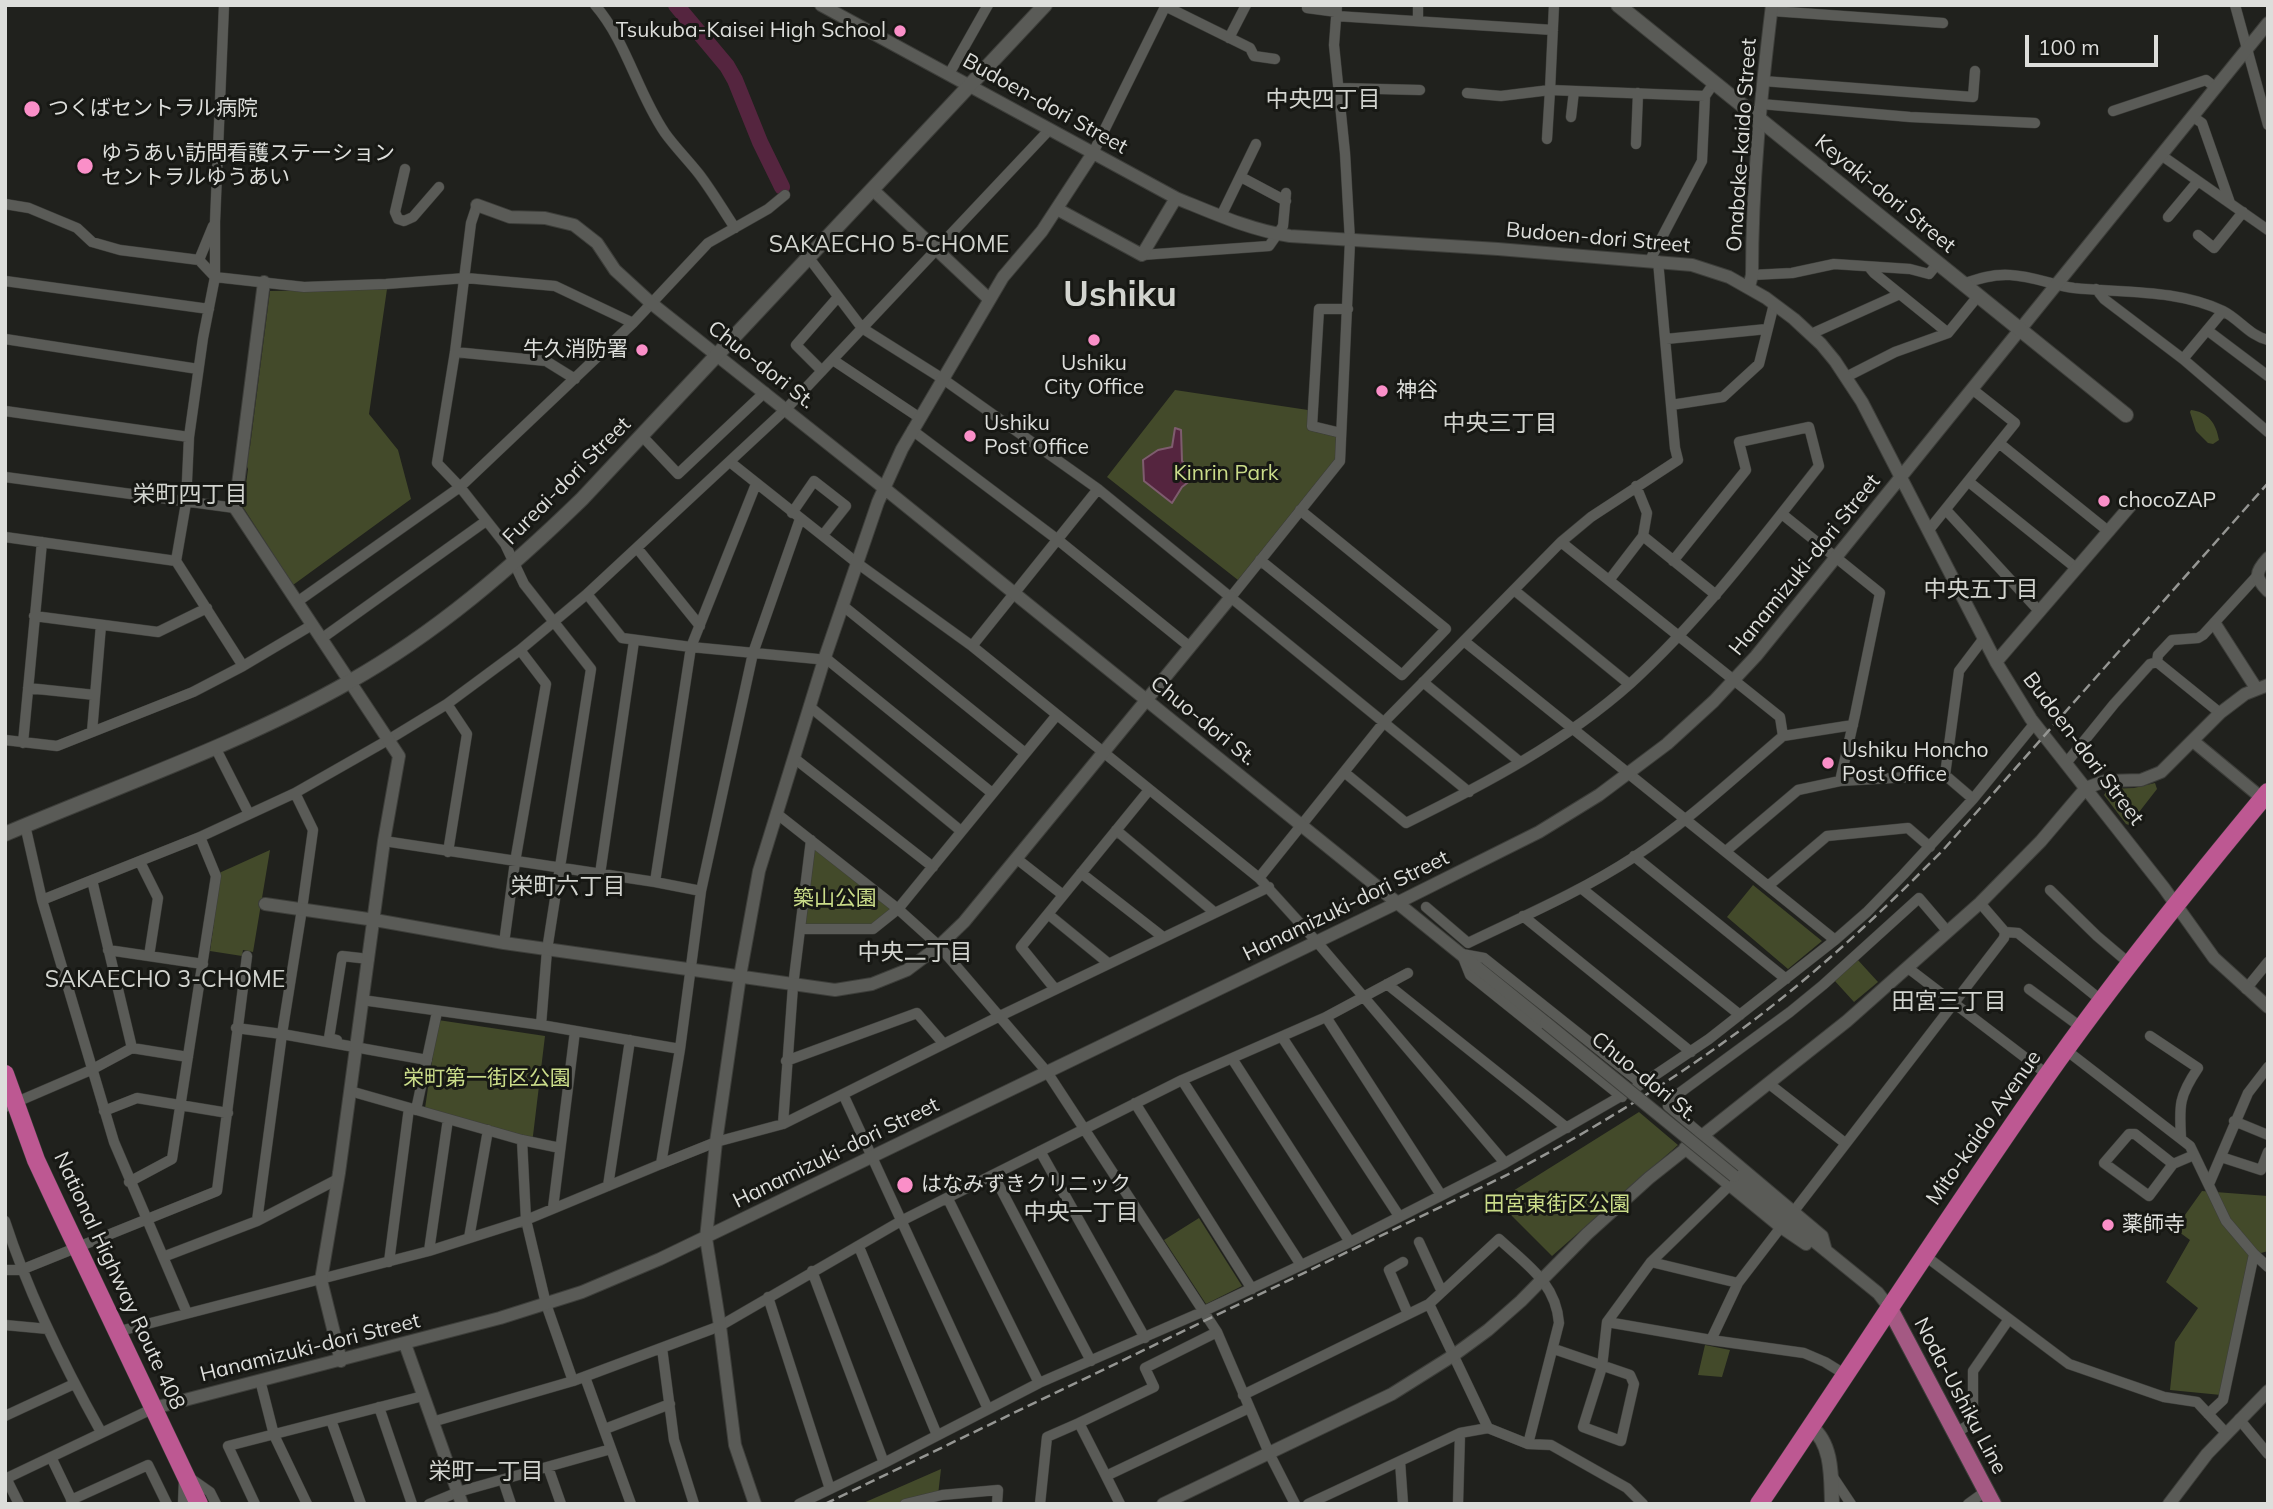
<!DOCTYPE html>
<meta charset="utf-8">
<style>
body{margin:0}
#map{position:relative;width:2273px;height:1509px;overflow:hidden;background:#20211d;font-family:Mulish,sans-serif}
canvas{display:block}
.frame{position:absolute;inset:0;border:7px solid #dddedb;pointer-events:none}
.scale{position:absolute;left:2025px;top:35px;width:133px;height:32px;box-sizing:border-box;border:4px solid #dddedb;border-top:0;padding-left:9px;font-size:21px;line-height:24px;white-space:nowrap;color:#dddedb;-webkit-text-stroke:5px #171814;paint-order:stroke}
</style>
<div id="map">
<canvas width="2273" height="1509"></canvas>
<div class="frame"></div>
<div class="scale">100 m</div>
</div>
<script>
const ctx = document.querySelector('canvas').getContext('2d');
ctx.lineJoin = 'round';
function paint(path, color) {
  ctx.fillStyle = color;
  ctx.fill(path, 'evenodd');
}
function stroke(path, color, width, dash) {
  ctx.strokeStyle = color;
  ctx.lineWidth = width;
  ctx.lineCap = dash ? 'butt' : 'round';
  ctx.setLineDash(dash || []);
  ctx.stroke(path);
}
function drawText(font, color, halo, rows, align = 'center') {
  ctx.font = font + ' Mulish,"Noto Sans JP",sans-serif';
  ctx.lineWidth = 6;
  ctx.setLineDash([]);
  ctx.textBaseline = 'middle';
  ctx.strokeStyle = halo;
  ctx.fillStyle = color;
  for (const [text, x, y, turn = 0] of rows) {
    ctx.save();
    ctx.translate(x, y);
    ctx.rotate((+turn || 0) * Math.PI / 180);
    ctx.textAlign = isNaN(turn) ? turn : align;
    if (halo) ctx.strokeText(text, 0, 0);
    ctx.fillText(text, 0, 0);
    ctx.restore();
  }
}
const green = new Path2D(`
 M 387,289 L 369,414 L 398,450 L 411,499 L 293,585 L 243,507 L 248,469 L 245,462 L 250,447 L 270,291 Z
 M 1175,390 L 1308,410 L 1308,430 L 1337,437 L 1336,458 L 1238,580 L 1107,477 Z
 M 2191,410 C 2208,412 2216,423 2219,440 L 2213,444 L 2208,443 L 2196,431 L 2190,412 Z
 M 2155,783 L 2157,789 L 2129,825 L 2126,824 L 2104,795 L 2108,789 L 2134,788 Z
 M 811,840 L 898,909 L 873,929 L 800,929 Z
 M 270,850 L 253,952 L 243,950 L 242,956 L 210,951 L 220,878 L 219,873 Z
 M 1753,885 L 1822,941 L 1788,969 L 1727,917 Z
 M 1857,959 L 1878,982 L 1854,1002 L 1834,980 Z
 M 438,1020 L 545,1036 L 532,1144 L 424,1115 Z
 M 1639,1112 L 1678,1145 L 1552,1256 L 1497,1201 Z
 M 2202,1191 L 2268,1196 L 2268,1251 L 2254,1255 L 2221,1395 L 2170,1390 L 2175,1342 L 2198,1308 L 2166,1282 L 2190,1240 L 2175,1229 Z
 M 1199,1218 L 1242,1286 L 1206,1304 L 1164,1240 Z
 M 1705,1345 L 1730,1350 L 1722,1377 L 1698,1375 Z
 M 941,1469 L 938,1495 L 899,1504 L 861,1504 Z`);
const water = new Path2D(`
 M 1175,428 L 1181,430 L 1182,461 L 1196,476 L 1182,487 L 1172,503 L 1144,481 L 1143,460 L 1158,450 L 1172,447 Z`);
const river = new Path2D(`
 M 676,5 L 727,66 L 735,80 L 760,142 L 782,187`);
const minor = new Path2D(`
 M 224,5 L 215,222 L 215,277 L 203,338 L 189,437 L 186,503 L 176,561 L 243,666
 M 595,5 C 627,42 637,92 665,133 C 675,147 688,160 699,174 C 712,191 723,210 735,228
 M 1554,5 L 1550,90 L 1705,96
 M 2235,5 L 2268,125
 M 1165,6 L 1250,48 L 1254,56 L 1275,59
 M 1307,8 L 1337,12
 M 1772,11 L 1943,23
 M 1336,16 L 1553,30
 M 1418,21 L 1418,5
 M 1229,38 L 1246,5
 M 949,74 L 988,5
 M 1763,81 L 1973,97 L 1975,71
 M 1339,88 L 1420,90
 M 1467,93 L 1501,96 L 1550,90 L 1547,139
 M 1761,104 L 1910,117 L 2035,123
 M 2113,111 L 2206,80 L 2216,88
 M 2192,116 L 2202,123 L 2230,203
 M 1571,117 L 1574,91
 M 1636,144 L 1638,93
 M 1093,153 L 1166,5
 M 2161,155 L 2268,230
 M 405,169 L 395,212 L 398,219 L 404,221 L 413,217 L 439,187
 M 1241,177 L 1286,201
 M 5,204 L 29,208 L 77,228 L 92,242 L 120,250 L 199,260
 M 477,205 L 471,223 L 455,352 L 437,463 L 460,487 L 505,544 L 524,584 L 591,669 L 547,950 L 541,1025 L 680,1049 L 661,1164 L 716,1142 L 783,1124 L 1000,1016 L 1269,887
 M 1221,216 L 1256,144
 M 2168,217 L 2198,181
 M 213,226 L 199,260 L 215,277 L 304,287 L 386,284 L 466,278 L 555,286 L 633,323
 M 2198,235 L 2214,248 L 2243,212
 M 1142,255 L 1269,246 L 1283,226 L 1286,193
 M 809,258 L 862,328 L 943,379 L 1098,489 L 1469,792
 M 1650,260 L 1702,161 L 1705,96 L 1714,83
 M 1658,261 L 1671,405
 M 1869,267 L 1874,273 L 1948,333
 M 1752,275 L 1792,273 L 1834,264 L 1910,269 L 1929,274 L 1938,263
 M 5,281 L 209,309
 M 1963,284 C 1979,278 1993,274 2010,275 C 2032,276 2053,285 2074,288 C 2123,293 2177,289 2223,311 C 2239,319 2250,336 2268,340
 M 2096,289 L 2104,299 L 2183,359 L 2268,432
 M 2207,330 L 2268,376
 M 1811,334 L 1900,294
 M 5,339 L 198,369
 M 1666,339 L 1767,329
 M 455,352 L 546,361 L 575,379
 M 2183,359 L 2223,311
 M 833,360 L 920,418
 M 822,371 L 796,345 L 838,297
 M 1846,377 L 1895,352 L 1948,333 L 1978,296
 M 5,411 L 189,437
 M 912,430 L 1058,540 L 1190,647
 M 1341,433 L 1312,426 L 1319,309 L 1348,309
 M 642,436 L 678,474 L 765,392
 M 1999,443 L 2108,531
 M 730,462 L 857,563 L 972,646 L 1259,878 L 1317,942 L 1505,1163
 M 5,477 L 235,508
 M 1969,482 L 2076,568
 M 1946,510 L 2040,612
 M 792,513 L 814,481 L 846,506 L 823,535
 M 1782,514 L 1880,593 L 1855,715 L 1840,781
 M 1928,531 L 2015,423 L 1972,389
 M 1643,536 L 1716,595
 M 5,537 L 176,561
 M 637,548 L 700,626
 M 1260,560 L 1402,675 L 1446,629 L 1300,510
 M 1610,579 L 1643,536 L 1647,513 L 1636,486
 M 1514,590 L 1629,684
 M 587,594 L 622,638 L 691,647 L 828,660 L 992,793
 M 1231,597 L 1340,461 L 1350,241 L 1345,153 L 1334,45 L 1337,5
 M 297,602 L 460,487 L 633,323 L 708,243 L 768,209 L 785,195
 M 842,605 L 1025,753
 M 34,616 L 158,632 L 207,608
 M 321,639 L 486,521
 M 1464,641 L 1835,940
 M 972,646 L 1098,489
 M 2157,662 L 2220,713
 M 1423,682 L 1520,762
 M 28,688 L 95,695
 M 447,704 L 467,734 L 448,852
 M 809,706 L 961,831
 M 92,732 L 101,625
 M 1783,736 L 1853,725
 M 5,740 L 57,746 L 193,692 L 243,666 L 312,625
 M 23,743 L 42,542
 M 215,747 L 249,814
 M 794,758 L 933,867
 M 2067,762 L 2114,704 L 2150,664 L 2157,662 L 2158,655 L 2172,640 L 2198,638 L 2203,635 L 2257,576
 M 1344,772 L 1406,823 C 1485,784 1565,742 1631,683 C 1702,618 1760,541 1819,466 L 1809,427 L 1739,442 L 1746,470 L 1673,561
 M 1945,775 L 1959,671 L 1984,638
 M 776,813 L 898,909 L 939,946 L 1047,1072 L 1217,1332 L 1269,1453 L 1295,1504
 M 25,825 L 42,900 L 114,1142 L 187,1313
 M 1116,830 L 1214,912
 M 384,841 L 655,882 L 701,891
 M 1726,851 L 1798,790 L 1840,781 L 1945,775 L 1973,799
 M 1634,856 L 1786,979
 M 1017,859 L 1063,895
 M 140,862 L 158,898 L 149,956
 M 1081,873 L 1163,937
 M 600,874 L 634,641
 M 1259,878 L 1385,721 L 1561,542 L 1591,517 L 1678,460 L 1675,448 L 1671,405 L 1723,397 L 1759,364 L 1774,304
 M 92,880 L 132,1048 L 188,1057
 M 655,882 L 691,647 L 756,484
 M 1768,886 L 1827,836 L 1908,828 L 1930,847
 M 1581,888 L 1740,1015
 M 2050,890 L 2097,936 L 2130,964
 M 42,900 L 200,837 L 295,793 L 388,740 L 447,704 L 520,650 L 587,594 L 786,409 L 1050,129
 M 1426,907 L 1468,943 C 1524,916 1582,891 1634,857 C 1687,822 1735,777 1783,736 L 1780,717 L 1561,542
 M 1048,914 L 1108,963
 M 1523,916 L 1691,1052
 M 800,929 L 873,929 L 898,909 L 1056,716
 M 2005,932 L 2018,933 L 2102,1001
 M 504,943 L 515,862 L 546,684 L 520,650
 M 108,950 L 203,964
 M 1462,954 L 1484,958 L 1642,1084
 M 1462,955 L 1470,975 L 1622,1097
 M 1908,968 L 2048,1075
 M 1387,984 L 1567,1128
 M 1055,989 L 1021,947 L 1149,790
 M 2029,989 L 2082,1028
 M 2246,989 L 2268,962
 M 362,1000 L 541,1025
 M 1326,1017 L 1441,1195
 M 236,1028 L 282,1034 L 427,1060
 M 2150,1036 L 2198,1068 C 2179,1096 2179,1105 2181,1138
 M 1282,1037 L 1399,1216
 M 337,1040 L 329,1038 L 342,956 L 369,959
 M 680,1049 L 701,891 L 753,653 L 800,519
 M 2066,1050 L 2190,1146 L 2226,1221 L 2254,1254 L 2223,1400 L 2208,1414
 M 1233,1060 L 1350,1242
 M 786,1061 L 917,1013 L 943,1043
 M 1182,1080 L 1301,1265
 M 1768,1083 L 1845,1143
 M 350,1091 L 522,1140 L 560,1148
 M 843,1094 L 988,1409
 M 1135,1103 L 1252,1289
 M 5,1107 L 91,1070 L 132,1048
 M 416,1110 L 437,1012
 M 104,1111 L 137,1098 L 228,1113
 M 2234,1121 L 2268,1135
 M 783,1124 L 793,986 L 811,840
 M 1702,1135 L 1668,1106 L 1674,1097 L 1790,1012 L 1823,985 L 1919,898 L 1948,932
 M 522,1140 L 526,1220 L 546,1304 L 573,1381
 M 1040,1151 L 1145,1338
 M 2221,1157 L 2261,1170 L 2268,1152
 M 2173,1164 L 2135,1134 L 2129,1134 L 2104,1163 L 2149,1196 L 2173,1164 L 2194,1155
 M 994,1176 L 1091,1361
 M 129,1182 L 172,1159 L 216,876 L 200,837
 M 2209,1184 L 2248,1093 L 2268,1067
 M 608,1186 L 630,1040
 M 948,1199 L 1039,1383
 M 553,1208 L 575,1031
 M 1794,1211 L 2004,938 L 2005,932 L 1980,903
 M 5,1221 C 29,1295 63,1364 101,1432
 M 257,1221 L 282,1034 L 302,909 L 313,830 L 295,793
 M 469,1238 L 488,1130
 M 1419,1242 L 1442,1292
 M 859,1247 L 937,1435
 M 429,1251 L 448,1119
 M 2254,1254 L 2268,1267
 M 1924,1255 L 2069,1364 L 2164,1397 L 2197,1402 L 2226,1433
 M 163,1257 L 257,1221 L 338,1179
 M 389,1262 L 409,1108
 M 1403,1262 L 1389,1270 L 1408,1314
 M 1651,1262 L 1738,1283
 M 5,1270 L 21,1270 L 217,1191 L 247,956
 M 812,1271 L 884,1463
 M 768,1297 L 830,1489
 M 1429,1304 L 1488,1428
 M 1607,1322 L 1651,1262 L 1730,1185
 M 5,1325 L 48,1329
 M 116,1332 L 429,1251 L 526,1220 L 661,1164
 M 1711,1340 L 1804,1353 L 1825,1362 L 1846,1375
 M 662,1348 L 674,1440 L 694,1504
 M 1554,1349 L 1630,1375 L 1634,1384 L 1621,1441 L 1583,1427 L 1602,1367 L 1607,1322 L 1711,1340 L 1738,1283 L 1781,1227
 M 585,1377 L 631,1504
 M 260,1380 L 274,1435 L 307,1504
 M 1243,1395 L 1429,1304 L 1499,1239 C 1527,1265 1556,1283 1559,1323 L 1528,1444 L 1488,1428 L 1460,1433 L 1308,1504
 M 379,1407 L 412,1504
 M 5,1416 L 74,1384
 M 2239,1419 L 2268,1454
 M 331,1420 L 361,1504
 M 432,1422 L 573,1381 L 720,1326 L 901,1221 L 1182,1080 L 1326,1017 L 1408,973
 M 1079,1423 L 1154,1387 L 1145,1368 L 1217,1332
 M 605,1429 L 670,1404
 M 1956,1433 L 1973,1422 L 1973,1371 L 2009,1319
 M 1528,1444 L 1551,1445 L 1627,1488 L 1643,1504
 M 51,1457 L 73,1503
 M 1400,1461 L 1403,1504
 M 548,1467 L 561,1504
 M 1831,1474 L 1851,1504
 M 6,1478 L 19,1504
 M 190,1478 L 210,1492 L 216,1504
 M 5,1479 L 154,1408
 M 503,1480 L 511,1504
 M 71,1500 L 148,1465 L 167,1504
 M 183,1504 L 184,1480
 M 255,1504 L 228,1446 L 423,1396
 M 429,1504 L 458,1492 L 611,1449
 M 799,1504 L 884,1463 L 1039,1383 L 1202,1312 L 1350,1242 L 1505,1163 L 1642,1084 L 1709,1039 L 1835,940 L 1867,912 L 1903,875 L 1973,799 L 2035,723
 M 905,1504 L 942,1495 L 998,1490 L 997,1504
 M 1040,1504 L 1047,1437 L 1079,1423 L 1106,1476
 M 1120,1504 L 1106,1476 L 1249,1408
 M 1458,1504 L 1460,1433
 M 1968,1504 L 1986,1491`);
const tertiary = new Path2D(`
 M 821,5 L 1176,198 C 1213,213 1250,230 1290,236 L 1498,249 L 1692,265 L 1729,277 L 1766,298 L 1794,319 L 1821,344 L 1835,361 L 1862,402 L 1996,662 L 2031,719 L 2164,888 L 2214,958 L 2268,1007
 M 872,189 L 989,299
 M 477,205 L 510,217 L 545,218 L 574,225 L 597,243 L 615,270 L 651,303 L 884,488 L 1546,1023
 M 1057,209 L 1142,255 L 1176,198
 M 264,282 L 235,508 L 399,756 L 384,841 L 339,1173 L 321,1280 L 341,1361
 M 1749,287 L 1752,275 C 1752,184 1761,95 1772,5
 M 2268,558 C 2255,572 2254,577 2268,591
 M 2215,624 L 2256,688
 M 1996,662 L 2131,505
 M 2193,741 L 2263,799
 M 265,904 L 375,920 L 504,943 L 835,990 L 872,984 L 907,970 L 939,946 L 964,922 L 1231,597
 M 1702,1135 L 1822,1236 L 1826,1251
 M 1685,1148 L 1781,1227 L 1806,1244
 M 1734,1176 L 1878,1293 L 1889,1307
 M 405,1344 L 462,1504
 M 154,1408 L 500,1318 L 582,1292 L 660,1259 L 1397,903 L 1539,832 L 1599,795 L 1667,744 L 1714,701 L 1756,656 L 2268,23
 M 755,1504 L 735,1445 L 720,1326 L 706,1238 L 716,1142 L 740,976 L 759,871 L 824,660 L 878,502 L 902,449 L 1003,277 L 1042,231 L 1093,153
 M 1163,1504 L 1392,1394 L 1454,1355 L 1488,1330 L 1521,1301 L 1587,1234 L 1649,1178 L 1847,1021 L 1980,903 L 2041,841 L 2086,788 L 2105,781 L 2141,780 L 2161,772 L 2220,713 L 2245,694 L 2268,685
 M 2169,1504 L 2207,1454 L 2268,1391`);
const secondary = new Path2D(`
 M 1618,5 L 2126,415
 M 5,834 C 120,785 240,744 349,682 C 436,633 511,568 582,499 L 1045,5
 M 1811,1427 C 1833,1444 1831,1478 1832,1504`);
const primary = new Path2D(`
 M 1889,1307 L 1993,1504`);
const trunk = new Path2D(`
 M 5,1074 L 36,1160 L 57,1205 L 199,1504
 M 1759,1504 C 1855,1362 1948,1217 2046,1077 C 2115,979 2191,885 2268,792`);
const rail = new Path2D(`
 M 825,1504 L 1511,1173 C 1594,1129 1674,1080 1750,1023 C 1819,971 1883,911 1944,849 L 2268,483`);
const tertiaryBridge = new Path2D(`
 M 1546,1023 L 1734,1176`);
const markers = [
 [900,31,7,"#fa8fc8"],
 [32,109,9,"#fa8fc8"],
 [85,166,9,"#fa8fc8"],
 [1094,340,7,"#fa8fc8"],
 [642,350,7,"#fa8fc8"],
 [1382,391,7,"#fa8fc8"],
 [970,436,7,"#fa8fc8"],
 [2104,501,7,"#fa8fc8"],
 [1828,763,7,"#fa8fc8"],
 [905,1185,9,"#fa8fc8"],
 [2108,1225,7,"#fa8fc8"]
];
const poiNames = [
 ["Tsukuba-Kaisei High School",886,31,"right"],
 ["つくばセントラル病院",48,109],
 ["ゆうあい訪問看護ステーション",101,154],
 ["セントラルゆうあい",101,178],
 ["牛久消防署",628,350,"right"],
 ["Ushiku",1094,364,"center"],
 ["City Office",1094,388,"center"],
 ["神谷",1396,391],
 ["Ushiku",984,424],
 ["Post Office",984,448],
 ["chocoZAP",2118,501],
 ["Ushiku Honcho",1842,751],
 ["Post Office",1842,775],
 ["はなみずきクリニック",921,1185],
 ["薬師寺",2122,1225]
];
const streetNames = [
 ["Budoen-dori Street",1045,104,29],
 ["Onabake-kaido Street",1742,145,-86],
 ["Keyaki-dori Street",1885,194,39],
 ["Budoen-dori Street",1598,238,5],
 ["Chuo-dori St.",761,365,38],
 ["Fureai-dori Street",567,481,-45],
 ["Hanamizuki-dori Street",1805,565,-51],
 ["Chuo-dori St.",1203,721,39],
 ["Budoen-dori Street",2083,749,53],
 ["Hanamizuki-dori Street",1346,906,-26],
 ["Chuo-dori St.",1644,1077,39],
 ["Mito-kaido Avenue",1984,1128,-55],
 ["Hanamizuki-dori Street",836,1153,-26],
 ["National Highway Route 408",119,1281,65],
 ["Hanamizuki-dori Street",310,1348,-14],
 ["Noda-Ushiku Line",1960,1396,62]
];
const parkNames = [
 ["Kinrin Park",1226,474],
 ["築山公園",835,899],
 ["栄町第一街区公園",487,1079],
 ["田宮東街区公園",1557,1205]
];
const neighbourhoodNames = [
 ["中央四丁目",1323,100],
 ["SAKAECHO 5-CHOME",889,245],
 ["中央三丁目",1500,424],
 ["栄町四丁目",190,495],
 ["中央五丁目",1981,590],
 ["栄町六丁目",568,887],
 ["中央二丁目",915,953],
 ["SAKAECHO 3-CHOME",165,980],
 ["田宮三丁目",1949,1002],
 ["中央一丁目",1081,1213],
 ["栄町一丁目",486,1472]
];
const townNames = [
 ["Ushiku",1120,295]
];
paint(green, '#434a2a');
paint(water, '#55253f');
stroke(water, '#7e5c6e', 2);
stroke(river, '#55253f', 16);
stroke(minor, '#3d3e3a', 11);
stroke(tertiary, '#3d3e3a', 14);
stroke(secondary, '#3d3e3a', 16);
stroke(primary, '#3d3e3a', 18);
stroke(trunk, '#3d3e3a', 19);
stroke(minor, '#5a5b57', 10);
stroke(tertiary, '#5a5b57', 12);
stroke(secondary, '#5a5b57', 14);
stroke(primary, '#a45983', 16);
stroke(trunk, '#bd5892', 18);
stroke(rail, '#959693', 2.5, [10, 5]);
stroke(tertiaryBridge, '#3d3e3a', 14, []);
stroke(tertiaryBridge, '#5a5b57', 12);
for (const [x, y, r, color] of markers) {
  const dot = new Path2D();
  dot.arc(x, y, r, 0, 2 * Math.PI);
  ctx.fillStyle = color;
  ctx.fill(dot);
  stroke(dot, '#171814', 2.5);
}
drawText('21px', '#dddedb', '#171814', poiNames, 'left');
drawText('21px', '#dddedb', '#171814', streetNames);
drawText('21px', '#cadc89', '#171814', parkNames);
drawText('23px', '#d2d4cf', '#171814', neighbourhoodNames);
drawText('bold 35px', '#d2d4cf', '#171814', townNames);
</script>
